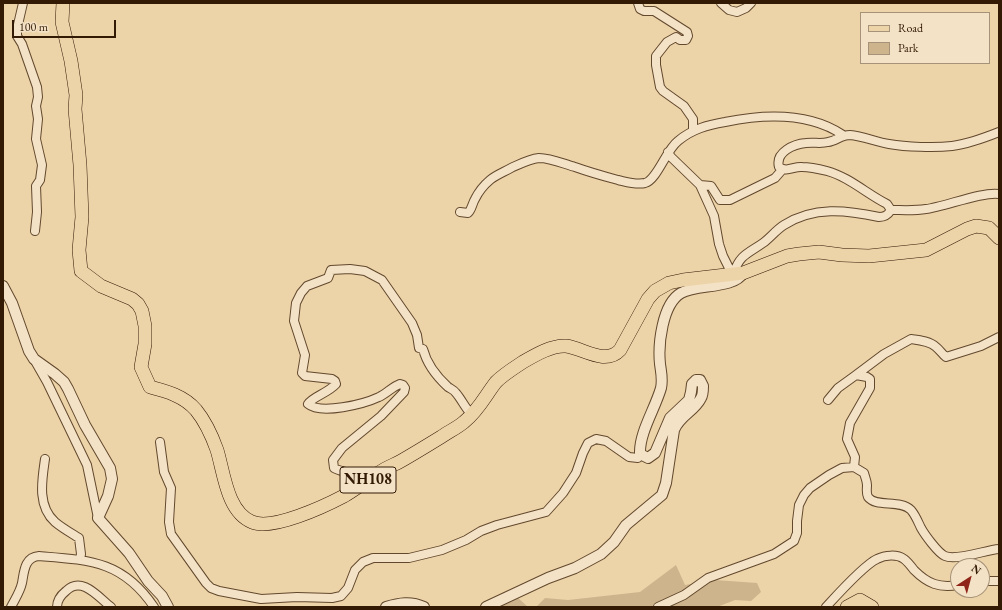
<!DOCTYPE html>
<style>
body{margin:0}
#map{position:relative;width:1002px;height:610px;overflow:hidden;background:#edd3a8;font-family:"EB Garamond",serif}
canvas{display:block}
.frame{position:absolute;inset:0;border:4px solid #331a04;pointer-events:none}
.legend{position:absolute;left:860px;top:12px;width:130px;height:52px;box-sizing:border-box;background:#f3e2c6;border:1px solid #a69278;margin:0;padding:5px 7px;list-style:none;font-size:12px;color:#331a04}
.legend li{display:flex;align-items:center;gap:8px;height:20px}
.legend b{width:20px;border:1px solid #a69278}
.north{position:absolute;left:950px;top:558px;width:40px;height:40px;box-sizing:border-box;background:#f3e2c6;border:1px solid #a69278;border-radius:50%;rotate:36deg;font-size:11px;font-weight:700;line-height:16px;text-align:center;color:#331a04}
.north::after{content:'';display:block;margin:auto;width:14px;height:18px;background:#8f2418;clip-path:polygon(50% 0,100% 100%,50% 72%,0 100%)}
.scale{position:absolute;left:12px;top:20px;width:104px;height:18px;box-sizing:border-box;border:2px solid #331a04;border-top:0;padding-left:5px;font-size:12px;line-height:14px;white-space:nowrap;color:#331a04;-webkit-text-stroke:3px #f3e2c6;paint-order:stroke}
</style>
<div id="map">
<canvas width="1002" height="610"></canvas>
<div class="frame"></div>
<ul class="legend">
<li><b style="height:5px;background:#edd3a8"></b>Road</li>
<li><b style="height:11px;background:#cdb48c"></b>Park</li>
</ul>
<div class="north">N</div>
<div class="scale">100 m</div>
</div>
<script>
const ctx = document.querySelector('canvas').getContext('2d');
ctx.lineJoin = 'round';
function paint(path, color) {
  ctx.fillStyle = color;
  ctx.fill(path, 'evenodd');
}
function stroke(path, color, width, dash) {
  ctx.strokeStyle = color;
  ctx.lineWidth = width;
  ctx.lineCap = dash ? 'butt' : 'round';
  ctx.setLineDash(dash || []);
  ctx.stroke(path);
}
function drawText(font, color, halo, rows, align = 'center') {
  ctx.font = font + ' "EB Garamond",serif';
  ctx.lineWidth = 3;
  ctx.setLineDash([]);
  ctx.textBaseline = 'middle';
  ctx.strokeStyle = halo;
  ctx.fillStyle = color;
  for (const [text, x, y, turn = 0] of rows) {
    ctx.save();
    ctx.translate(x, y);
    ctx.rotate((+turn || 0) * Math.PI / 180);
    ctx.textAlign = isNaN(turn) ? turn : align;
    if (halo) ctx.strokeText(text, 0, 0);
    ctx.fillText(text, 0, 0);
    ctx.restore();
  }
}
const green = new Path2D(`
 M 676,565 L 685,585 L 715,580 L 757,583 L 761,592 L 751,601 L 735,600 L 717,607 L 536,607 L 545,598 L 568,600 L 640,592 Z
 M 517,597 L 528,607 L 500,607 Z`);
const minor = new Path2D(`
 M 23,3 L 17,29 L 17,36 L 22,44 L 37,87 L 38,97 L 36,106 L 38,119 L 36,139 L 42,165 L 40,180 L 36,186 L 37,212 L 35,231
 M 638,3 L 640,9 L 644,11 L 654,11 L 687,32 L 688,36 L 686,40 L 680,40 L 676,37 L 667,42 L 656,56 L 656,65 L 660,87 L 663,91 L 684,106 L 693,119 L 693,131
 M 721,3 L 729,10 L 737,12 L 746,8 L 751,3
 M 668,152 L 671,157 L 700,185 L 711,186 L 720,200 L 730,200 L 775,178 L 782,170
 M 700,185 L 714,216 L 719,244 L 723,256 L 732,274
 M 891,210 C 902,210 914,211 926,209 C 944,207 983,191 999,194
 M 460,212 L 468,213 C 472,209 472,204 475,199 C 478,193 484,185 490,180 C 496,175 504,172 511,168 C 520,164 529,159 539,158 C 551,158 564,164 575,167 C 589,172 603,176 618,180 C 627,182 636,185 645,183 C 657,180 666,150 678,141 C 692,129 708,125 725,122 C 764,114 809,112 843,135
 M 734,273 C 739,255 749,253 763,243 C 770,238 776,230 784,225 C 814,206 846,210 879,217 C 885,217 888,215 891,210 L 887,204 C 867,194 849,177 827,171 C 819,169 811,167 802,167 C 794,166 787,173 779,167 C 775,152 794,144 806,143 C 814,142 821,144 828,142 C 836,141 841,135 850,135 C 863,136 876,142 889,144 C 906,147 935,148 952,146 C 968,144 984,138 999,132
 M 35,361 L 47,382 L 87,465 L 98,518
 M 828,400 L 838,388 L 856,375
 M 160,442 L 164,472 L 171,488 L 169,522 L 171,534 L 206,583 L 211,588 L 219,591 L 261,599 L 297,597 L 332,598 L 341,596 L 348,588 L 355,570 L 363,562 L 373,558 L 409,558 L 442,550 L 466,540 L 481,531 L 497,525 L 546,512 L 563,493 L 576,473 L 583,453 L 588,443 L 596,439 L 606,441 L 629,457 L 638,458 L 640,454
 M 45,459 C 42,480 37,506 55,522 C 62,528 71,533 79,538 L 81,554 L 80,560
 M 854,467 L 855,457 L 847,439 L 850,423 L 870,388 L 870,379 L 867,377 L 856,375 L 884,354 L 911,339 C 919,340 930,341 936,347 C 940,350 942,354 946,357 L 981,346 L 999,337
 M 355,489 C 363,471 344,474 334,468 L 333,460 L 342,448 L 381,416 L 404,392 L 405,388 L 403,385 L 400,384 C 392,387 386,394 379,397 C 364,404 321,415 308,404 C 312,397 328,393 336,384 L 335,381 L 332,379 L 305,376 L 302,373 L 305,355 L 294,321 L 296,303 L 301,293 L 307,286 L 328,278 L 331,270 L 350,269 L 365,271 L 382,280 L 412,323 L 417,335 L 419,348 L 423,349 C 427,365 436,376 448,387 C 451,389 454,390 456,393 C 462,400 465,408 472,415
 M 982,581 L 999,581
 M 11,607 C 15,599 20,592 22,583 C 24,573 24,557 39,556 C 90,560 123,561 154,607
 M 57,607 C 57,600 61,595 66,591 C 82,575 99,598 111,607
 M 658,607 L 684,595 L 708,578 L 774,554 L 794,541 L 797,533 L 797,521 L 799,505 L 804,495 L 810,488 L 829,475 L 842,468 L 854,467 L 864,473 C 865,477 867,481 867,485 C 867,489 866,493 868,497 C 876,508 900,499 911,510 C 916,516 918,522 921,528 C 925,535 938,553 945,556 C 956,561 986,550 999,549
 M 826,607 C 837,595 864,565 877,559 C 885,555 897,554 904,559 C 908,562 911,566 914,570 C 928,584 939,588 958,585`);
const tertiary = new Path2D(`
 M 3,286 L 12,303 L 29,351 L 34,359 L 55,374 L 64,382 L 68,389 L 85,425 L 110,468 L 112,479 L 108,496 L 98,518 L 129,553 L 148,581 L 162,596 L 168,607
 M 386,607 C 399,603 411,601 424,607
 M 486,607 L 548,578 L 575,568 L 601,554 L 614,542 L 626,525 L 662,495 L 666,483 L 674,430 C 680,415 694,412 701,398 C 703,395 703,390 703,386 L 700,380 L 696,380 L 692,384 L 691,392 L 689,400 L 670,418 L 655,453 L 648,458 L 640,454 C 639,433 655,409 661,388 C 663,379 661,372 660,364 C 658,345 662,304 681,293 C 696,284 734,289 743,273`);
const primary = new Path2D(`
 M 847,607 L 860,600 L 872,607`);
const trunk = new Path2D(`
 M 63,3 L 62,22 L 71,61 L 76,95 L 75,109 L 80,165 L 82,217 L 79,250 L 81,271 L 101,286 L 132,299 L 138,304 L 142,311 L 145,326 L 145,344 L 141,367 L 150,387 C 166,391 184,396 196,410 C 205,421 212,436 217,450 C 224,473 227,512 252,522 C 272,531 325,506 344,496 C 358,488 371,477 385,469 C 390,466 396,464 401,461 C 415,453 428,445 441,437 C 448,432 457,428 464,422 C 479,410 485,396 496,382 C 504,374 514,368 523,362 C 535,355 552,345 566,346 C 583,348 605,366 620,350 L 648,299 L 655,291 L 669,283 L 683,280 L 743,273 L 787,256 L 799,254 L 819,252 L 842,255 L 869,256 L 926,250 L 967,229 L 976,226 L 989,228 L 999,238`);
const shields = [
 [368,480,56]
];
const shieldNames = [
 ["NH108",368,480]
];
paint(green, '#cdb48c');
stroke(minor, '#62482d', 10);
stroke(tertiary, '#62482d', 12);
stroke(primary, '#331a04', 14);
stroke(trunk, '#331a04', 14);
stroke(minor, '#f3e2c6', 8);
stroke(tertiary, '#f3e2c6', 10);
stroke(primary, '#edd3a8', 13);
stroke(trunk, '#edd3a8', 13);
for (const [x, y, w] of shields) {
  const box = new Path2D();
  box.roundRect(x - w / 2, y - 13, w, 26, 3);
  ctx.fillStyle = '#f3e2c6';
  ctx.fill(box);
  stroke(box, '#331a04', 1);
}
drawText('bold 15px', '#331a04', null, shieldNames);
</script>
